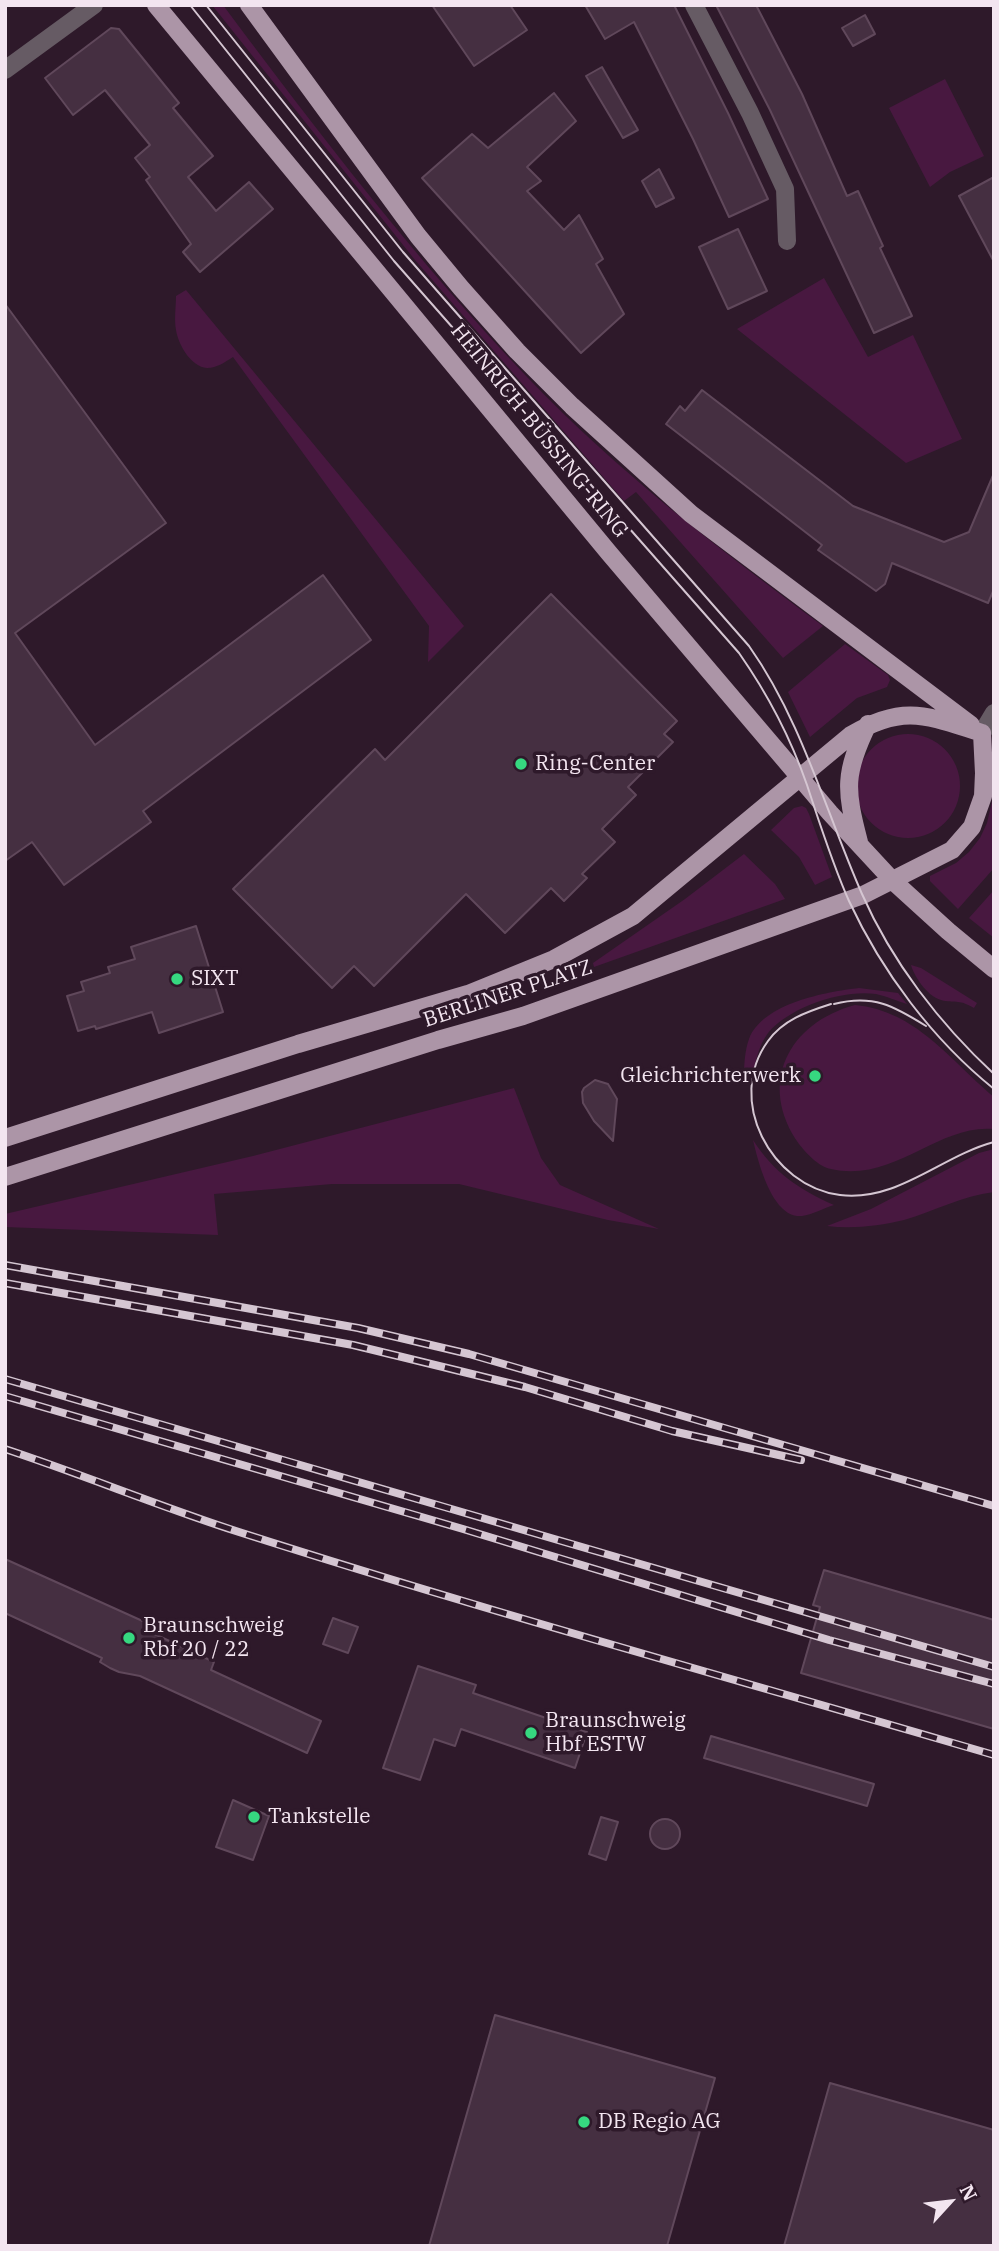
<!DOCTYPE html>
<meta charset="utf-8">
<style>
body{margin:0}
#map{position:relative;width:999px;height:2251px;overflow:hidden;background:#2e192a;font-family:"IBM Plex Serif",serif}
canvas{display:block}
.frame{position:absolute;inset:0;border:7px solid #f3e5f0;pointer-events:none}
.north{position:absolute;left:915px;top:2167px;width:70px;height:70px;-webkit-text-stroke:5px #2e192a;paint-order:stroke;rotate:63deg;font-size:19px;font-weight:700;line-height:28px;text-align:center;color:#f3e5f0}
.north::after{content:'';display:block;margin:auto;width:24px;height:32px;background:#f3e5f0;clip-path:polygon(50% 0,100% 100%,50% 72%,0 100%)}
</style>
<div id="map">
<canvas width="999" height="2251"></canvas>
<div class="frame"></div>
<div class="north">N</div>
</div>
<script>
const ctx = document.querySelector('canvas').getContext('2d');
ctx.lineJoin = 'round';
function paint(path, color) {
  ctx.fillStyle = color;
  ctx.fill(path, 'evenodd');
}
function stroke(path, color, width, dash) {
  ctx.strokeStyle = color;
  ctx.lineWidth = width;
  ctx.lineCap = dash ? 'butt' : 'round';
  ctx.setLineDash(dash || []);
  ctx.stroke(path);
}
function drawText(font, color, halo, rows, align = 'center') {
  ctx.font = font + ' "IBM Plex Serif",serif';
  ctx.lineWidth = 7;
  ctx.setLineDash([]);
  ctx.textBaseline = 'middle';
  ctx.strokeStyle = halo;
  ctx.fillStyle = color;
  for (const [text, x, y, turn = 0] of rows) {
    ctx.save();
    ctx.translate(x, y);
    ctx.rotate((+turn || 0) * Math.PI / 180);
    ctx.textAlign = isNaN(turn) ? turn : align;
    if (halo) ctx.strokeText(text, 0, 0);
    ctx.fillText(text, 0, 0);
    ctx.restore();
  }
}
const green = new Path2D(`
 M 212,5 L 223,5 C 319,134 417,261 528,378 C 617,471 720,550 823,626 L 783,658 L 636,492 L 624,501 L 415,260 Z
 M 945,79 L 984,156 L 950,172 L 930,187 L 889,108 Z
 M 824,278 L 868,357 L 913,335 L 962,439 L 906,463 L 737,329 Z
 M 186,290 L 464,626 L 428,662 L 429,626 L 233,357 C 225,362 217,368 207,368 C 191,367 178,344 176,330 C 174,319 176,307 176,296 Z
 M 845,644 L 888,675 L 890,680 L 887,687 L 857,698 L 810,737 L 788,692 Z
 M856 786a52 52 0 1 1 104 0a52 52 0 1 1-104 0Z
 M 994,793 L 994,868 L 958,909 L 930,881 L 930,876 L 956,863 L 969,852 L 980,838 L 987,823 Z
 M 802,806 L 806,808 L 809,814 L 832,877 L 815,885 L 799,857 L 771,830 L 794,808 Z
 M 744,854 L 775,884 L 785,899 L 594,967 L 593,963 L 685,899 Z
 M 994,890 L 994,938 L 969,918 Z
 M 911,965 L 921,968 L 977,1003 L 974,1008 C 957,998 955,1004 941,1000 C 927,996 914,976 911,965 Z
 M 859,988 L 898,993 L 907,1004 C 897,1001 886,996 876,994 C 843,989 789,1007 768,1033 C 759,1045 756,1060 753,1073 L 747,1073 L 744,1077 C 744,1064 745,1050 749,1039 C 763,1003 826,992 859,988 Z
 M 855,1005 C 916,1011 949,1059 994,1097 L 994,1129 C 937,1124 895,1183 831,1169 C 819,1167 806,1153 799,1144 C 757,1084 788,1023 855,1005 Z
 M 514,1088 L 541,1158 L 560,1185 L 659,1229 L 608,1220 L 459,1184 L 332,1184 L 214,1194 L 218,1235 L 5,1227 L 5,1214 L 253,1156 Z
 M 753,1140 C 773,1172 800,1190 834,1205 C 824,1208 812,1215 802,1216 C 772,1219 758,1161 753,1140 Z
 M 994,1149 L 994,1192 C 962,1196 934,1211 904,1220 C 879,1226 853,1229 827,1226 L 871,1209 L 979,1153 Z`);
const building = new Path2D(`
 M 432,5 L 510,5 L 527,30 L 474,66 Z
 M 585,5 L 674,5 L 728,113 L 768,199 L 729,217 L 693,139 L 634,22 L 605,39 Z
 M 716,5 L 756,5 L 802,94 L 847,196 L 858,191 L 883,246 L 880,248 L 912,316 L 874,333 L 770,110 Z
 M 865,15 L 875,34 L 853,46 L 842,28 Z
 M 111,28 L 119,29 L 179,103 L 173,108 L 213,156 L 188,177 L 216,211 L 249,182 L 273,209 L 200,272 L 183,252 L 191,244 L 146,180 L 150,177 L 135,158 L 150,145 L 105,90 L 73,115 L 45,78 Z
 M 602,67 L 638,130 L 623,138 L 586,76 Z
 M 554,93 L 576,121 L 527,167 L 541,181 L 527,191 L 564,230 L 579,215 L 603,259 L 596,264 L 624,314 L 581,353 L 422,178 L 472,134 L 488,148 Z
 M 659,169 L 674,198 L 656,207 L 642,181 Z
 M 994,177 L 994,262 L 959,196 Z
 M 738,229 L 767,291 L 728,309 L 699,247 Z
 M 5,304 L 166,523 L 15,633 L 95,745 L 323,575 L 371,640 L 143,811 L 151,822 L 64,885 L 32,842 L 5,861 Z
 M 702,390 L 853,506 L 944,542 L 969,532 L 994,473 L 994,589 L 988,603 L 892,563 L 885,584 L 876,591 L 818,550 L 822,545 L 666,424 L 680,406 L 685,411 Z
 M 551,594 L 677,721 L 664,734 L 673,742 L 628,787 L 636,795 L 602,829 L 615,842 L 582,874 L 587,878 L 564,901 L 551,888 L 505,933 L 466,894 L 374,986 L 354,966 L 332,988 L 233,889 L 375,749 L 385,760 Z
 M 196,926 L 223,1012 L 159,1033 L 152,1012 L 96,1029 L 95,1026 L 78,1031 L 67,996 L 84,991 L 81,982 L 110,973 L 108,967 L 135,959 L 131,947 Z
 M 595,1080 L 608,1084 L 617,1099 L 613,1141 L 594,1121 L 583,1103 L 582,1092 L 584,1088 Z
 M 5,1559 L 147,1623 L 144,1629 L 214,1662 L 211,1670 L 321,1721 L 307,1753 L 140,1676 L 119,1672 L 110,1668 L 100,1662 L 102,1658 L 5,1613 Z
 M 824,1570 L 994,1620 L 994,1729 L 801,1673 L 820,1607 L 813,1605 Z
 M 333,1618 L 358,1627 L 348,1653 L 323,1644 Z
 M 418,1666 L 476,1685 L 473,1693 L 587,1732 L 575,1768 L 461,1729 L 455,1746 L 434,1739 L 420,1780 L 383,1768 Z
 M 711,1736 L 874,1784 L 867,1806 L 704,1758 Z
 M 233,1800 L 269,1816 L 253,1860 L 216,1847 Z
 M 601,1817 L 618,1822 L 606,1860 L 589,1854 Z
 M650 1834a15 15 0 1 1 30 0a15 15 0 1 1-30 0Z
 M 495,2015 L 715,2078 L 667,2246 L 429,2246 Z
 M 830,2083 L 994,2130 L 994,2246 L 784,2246 Z`);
const minor = new Path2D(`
 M 694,5 L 750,113 L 785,189 L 787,241
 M 5,70 L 94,5
 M 982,733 L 994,713`);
const major = new Path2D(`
 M 156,5 L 609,553 L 830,813 L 893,881 L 948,931 L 994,969
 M 249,5 L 418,236 L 461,288 L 517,351 L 572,406 L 691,514 L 971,725
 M 859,842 C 845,789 844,773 868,724
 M 5,1138 L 298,1044 L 468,994 L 554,959 L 633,916 L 851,735 C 904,703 928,716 982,733
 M 5,1177 L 438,1040 L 523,1016 L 863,895 L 952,850 L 972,827 L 983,796 L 984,773 L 982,733`);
const tram = new Path2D(`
 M 190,5 L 394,261 L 739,653 C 767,693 791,739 807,785 C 820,824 832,863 849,901 C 882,972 933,1040 994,1089
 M 206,5 L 403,252 L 749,646 C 802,721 825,810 862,894 C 892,962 940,1024 994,1074
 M 831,1004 C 806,1012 783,1020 768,1041 C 725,1100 771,1186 840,1195 C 898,1202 941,1156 994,1142
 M 834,1004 C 873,994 894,1006 926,1026`);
const rail = new Path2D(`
 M 5,1265 L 358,1328 L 469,1354 L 994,1506
 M 5,1283 L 353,1345 L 525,1387 L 672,1431 L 801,1460
 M 5,1379 L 994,1667
 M 5,1396 L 463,1529 L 829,1640 L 994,1684
 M 5,1449 C 84,1475 161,1507 239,1532 C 489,1612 742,1681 994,1755`);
const markers = [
 [521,764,7,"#36d880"],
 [177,979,7,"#36d880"],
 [815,1076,7,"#36d880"],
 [129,1638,7,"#36d880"],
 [531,1733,7,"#36d880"],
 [254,1817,7,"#36d880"],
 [584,2122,7,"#36d880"]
];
const streetNames = [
 ["HEINRICH-BÜSSING-RING",539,431,51],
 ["BERLINER PLATZ",508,994,-18]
];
const poiNames = [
 ["Ring-Center",535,764],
 ["SIXT",191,979],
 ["Gleichrichterwerk",801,1076,"right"],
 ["Braunschweig",143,1626],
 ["Rbf 20 / 22",143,1650],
 ["Braunschweig",545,1721],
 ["Hbf ESTW",545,1745],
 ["Tankstelle",268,1817],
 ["DB Regio AG",598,2122]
];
paint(green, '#481840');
paint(building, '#452f41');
stroke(building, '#60485b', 2);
stroke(minor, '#665b64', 18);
stroke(major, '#ac95a7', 18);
stroke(tram, '#d5c6d2', 2);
stroke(rail, '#d5c6d2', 8);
stroke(rail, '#2e192a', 5, [16]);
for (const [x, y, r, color] of markers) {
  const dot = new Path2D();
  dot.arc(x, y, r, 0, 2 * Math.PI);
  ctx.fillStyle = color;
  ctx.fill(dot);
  stroke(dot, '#2e192a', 2.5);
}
drawText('21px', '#f3e5f0', '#2e192a', streetNames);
drawText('21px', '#f3e5f0', '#2e192a', poiNames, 'left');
</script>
